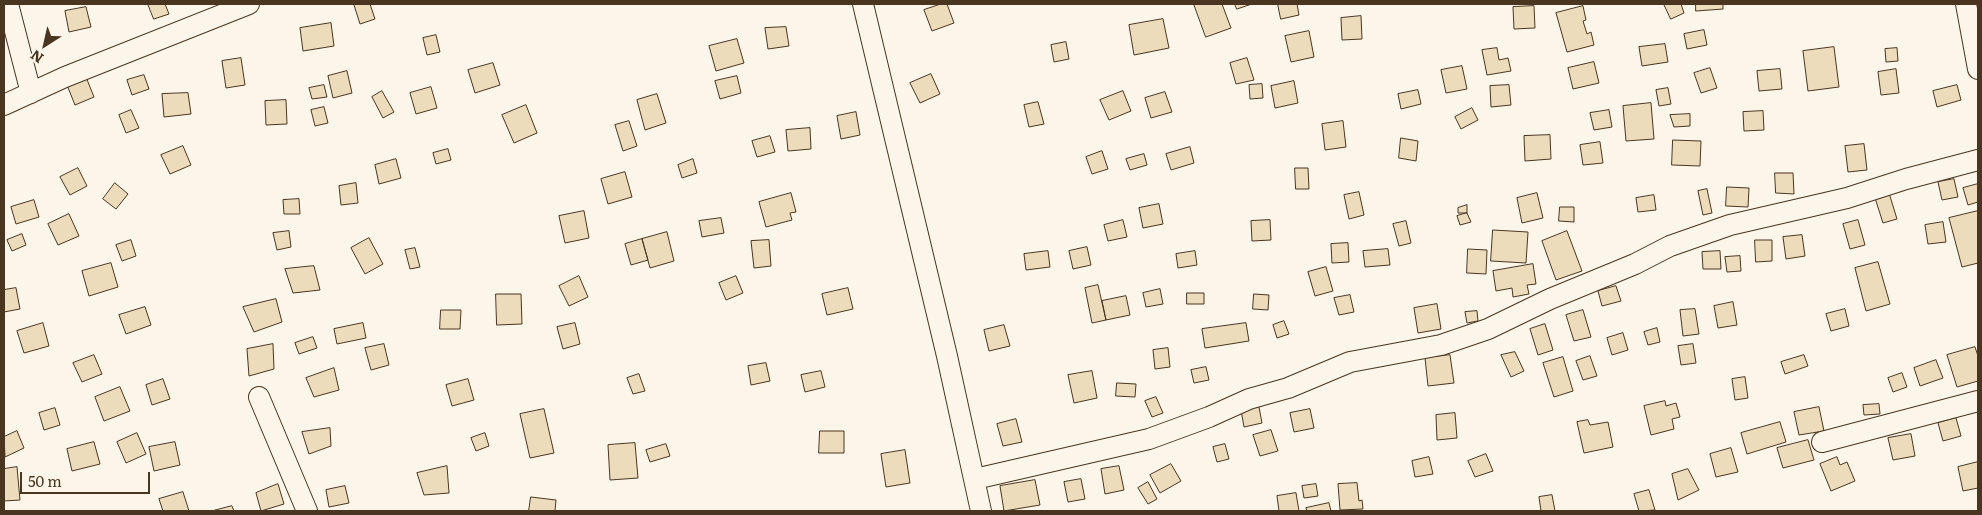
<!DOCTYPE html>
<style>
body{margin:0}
#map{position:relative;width:1982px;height:515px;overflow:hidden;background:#fbf6e9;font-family:Literata,serif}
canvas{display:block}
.frame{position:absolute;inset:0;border:5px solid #4a3520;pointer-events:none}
.north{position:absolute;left:20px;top:20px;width:50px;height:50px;-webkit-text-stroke:4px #fbf6e9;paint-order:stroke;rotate:215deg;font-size:14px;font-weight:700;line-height:20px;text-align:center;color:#4a3520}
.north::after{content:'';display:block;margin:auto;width:18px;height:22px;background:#4a3520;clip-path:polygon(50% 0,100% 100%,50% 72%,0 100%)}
.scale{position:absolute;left:20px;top:472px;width:130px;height:22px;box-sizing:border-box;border:2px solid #4a3520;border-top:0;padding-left:6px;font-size:15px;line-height:18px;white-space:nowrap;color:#4a3520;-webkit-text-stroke:4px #fbf6e9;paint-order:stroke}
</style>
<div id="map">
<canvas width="1982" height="515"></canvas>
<div class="frame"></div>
<div class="north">N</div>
<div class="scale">50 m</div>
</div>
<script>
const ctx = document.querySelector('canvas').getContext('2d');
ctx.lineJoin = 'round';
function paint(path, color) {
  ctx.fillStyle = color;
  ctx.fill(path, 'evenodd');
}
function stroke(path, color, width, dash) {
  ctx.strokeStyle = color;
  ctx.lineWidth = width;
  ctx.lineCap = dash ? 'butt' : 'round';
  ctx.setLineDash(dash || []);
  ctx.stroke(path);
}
const building = new Path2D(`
 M 148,4 L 165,4 L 169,14 L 154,19 Z
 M 356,4 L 370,4 L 375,19 L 360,24 L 354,5 Z
 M 941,4 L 947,4 L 954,23 L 932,31 L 924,10 Z
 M 1194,4 L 1222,4 L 1231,28 L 1206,37 Z
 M 1235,4 L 1252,4 L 1237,9 Z
 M 1278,4 L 1297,4 L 1299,15 L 1281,19 Z
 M 1664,4 L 1681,4 L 1684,13 L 1671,19 Z
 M 1696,4 L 1723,4 L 1723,9 L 1696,11 Z
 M 1534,6 L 1535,28 L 1514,29 L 1513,7 Z
 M 1583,6 L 1586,20 L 1583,21 L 1587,34 L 1591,32 L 1594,45 L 1567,52 L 1556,13 Z
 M 86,7 L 91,27 L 69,32 L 65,11 Z
 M 1361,16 L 1362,39 L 1342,40 L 1341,18 Z
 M 1163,19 L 1169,48 L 1134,55 L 1129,25 Z
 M 331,23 L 334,46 L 303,51 L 300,28 Z
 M 786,27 L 789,46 L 768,49 L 765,28 Z
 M 1704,30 L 1707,45 L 1687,49 L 1684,34 Z
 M 1309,31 L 1314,57 L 1291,62 L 1285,36 Z
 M 436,35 L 440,52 L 427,55 L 423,38 Z
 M 737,39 L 744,63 L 716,71 L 709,46 Z
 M 1066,42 L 1069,59 L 1054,62 L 1051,45 Z
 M 1665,44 L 1668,62 L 1642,66 L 1639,47 Z
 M 1834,47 L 1839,87 L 1808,91 L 1803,51 Z
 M 1497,48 L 1499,60 L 1508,58 L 1511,71 L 1487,75 L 1482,50 Z
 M 1897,48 L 1898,61 L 1886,62 L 1885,49 Z
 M 241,58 L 245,85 L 226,88 L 222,61 Z
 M 1247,58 L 1254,80 L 1236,84 L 1230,63 Z
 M 1594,62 L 1599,83 L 1573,89 L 1568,68 Z
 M 493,63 L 500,85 L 475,93 L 468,70 Z
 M 1462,66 L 1467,89 L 1446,93 L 1441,70 Z
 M 1710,68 L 1717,88 L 1701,93 L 1694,73 Z
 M 1780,69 L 1782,89 L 1759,91 L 1757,71 Z
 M 1896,69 L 1899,93 L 1881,95 L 1878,72 Z
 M 347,71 L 352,93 L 333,98 L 328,76 Z
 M 931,74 L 940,94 L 920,103 L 910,83 Z
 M 144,75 L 149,89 L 132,95 L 127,80 Z
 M 737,76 L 741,93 L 720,99 L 715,81 Z
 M 86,77 L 94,97 L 75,105 L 67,85 Z
 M 1294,81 L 1298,103 L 1275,108 L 1271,86 Z
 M 1262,84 L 1263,98 L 1250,99 L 1249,85 Z
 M 324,85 L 327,97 L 312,99 L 309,88 Z
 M 1509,85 L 1511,105 L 1491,107 L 1490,86 Z
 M 1957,85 L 1961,100 L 1937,107 L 1933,91 Z
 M 431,87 L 437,108 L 416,114 L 410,93 Z
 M 1668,88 L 1671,104 L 1659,106 L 1656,90 Z
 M 1418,90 L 1421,104 L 1401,109 L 1398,94 Z
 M 382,91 L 394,112 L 383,118 L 372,97 Z
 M 1123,91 L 1131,111 L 1109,120 L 1100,100 Z
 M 1165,92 L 1172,112 L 1151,118 L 1145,98 Z
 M 188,93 L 191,114 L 164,117 L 162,94 Z
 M 657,94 L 666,123 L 645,130 L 637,100 Z
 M 286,100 L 287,124 L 266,125 L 265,101 Z
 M 1038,102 L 1044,124 L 1029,127 L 1024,105 Z
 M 1651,103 L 1654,139 L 1626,141 L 1623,106 Z
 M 526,105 L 537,133 L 514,143 L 502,115 Z
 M 324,107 L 328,123 L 315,126 L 311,110 Z
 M 1472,108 L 1478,120 L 1461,129 L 1455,117 Z
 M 131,110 L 139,128 L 126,133 L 119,115 Z
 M 1609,110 L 1612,127 L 1594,130 L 1590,113 Z
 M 1763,111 L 1764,130 L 1744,131 L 1743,112 Z
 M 856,112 L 860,135 L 841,139 L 837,116 Z
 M 1690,114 L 1690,126 L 1674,127 L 1670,115 Z
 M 629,121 L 637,146 L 623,151 L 615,125 Z
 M 1343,121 L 1346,147 L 1325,150 L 1322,124 Z
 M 810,128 L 811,149 L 788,151 L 786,130 Z
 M 1550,135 L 1551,159 L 1525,161 L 1524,136 Z
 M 770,136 L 775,152 L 757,157 L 752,141 Z
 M 1401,138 L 1418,141 L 1416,161 L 1399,158 Z
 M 1673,140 L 1701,141 L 1700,166 L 1672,165 Z
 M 1600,142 L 1603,163 L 1583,165 L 1580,145 Z
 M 1864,144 L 1867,170 L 1848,172 L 1845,146 Z
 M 183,146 L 191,165 L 170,174 L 161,155 Z
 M 1190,147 L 1194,163 L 1171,170 L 1166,154 Z
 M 448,149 L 451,160 L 436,164 L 433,153 Z
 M 1102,151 L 1108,169 L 1092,174 L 1086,157 Z
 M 1144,154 L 1147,165 L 1130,170 L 1126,159 Z
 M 396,159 L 401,178 L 379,184 L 375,165 Z
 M 693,159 L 697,173 L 682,178 L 678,165 Z
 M 78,168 L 87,186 L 70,195 L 60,177 Z
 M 1295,168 L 1308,168 L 1309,189 L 1296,189 Z
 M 625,172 L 632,197 L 608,204 L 601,179 Z
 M 1775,173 L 1793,173 L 1794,194 L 1776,193 Z
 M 1954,179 L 1958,197 L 1942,200 L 1938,182 Z
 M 115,183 L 128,194 L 116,209 L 103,199 Z
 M 356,183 L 358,203 L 341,205 L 339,186 Z
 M 1978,184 L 1978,202 L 1968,205 L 1963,188 Z
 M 1727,187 L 1749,188 L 1748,207 L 1726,206 Z
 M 1707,189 L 1712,213 L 1703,215 L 1698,191 Z
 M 1359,192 L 1364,215 L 1349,219 L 1344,195 Z
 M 791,193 L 796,212 L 790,213 L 792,220 L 766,227 L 759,202 Z
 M 1537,193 L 1543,218 L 1522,223 L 1517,198 Z
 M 1889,193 L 1897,219 L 1883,223 L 1875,198 Z
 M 1654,195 L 1656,210 L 1638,212 L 1636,198 Z
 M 299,199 L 300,214 L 284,214 L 283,200 Z
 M 34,200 L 39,217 L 16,224 L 11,207 Z
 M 1159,204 L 1163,224 L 1143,228 L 1139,208 Z
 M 1467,205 L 1467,213 L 1458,213 L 1458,208 Z
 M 1560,207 L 1574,207 L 1574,222 L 1559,221 Z
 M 584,211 L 589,238 L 565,243 L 559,216 Z
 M 1978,211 L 1978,263 L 1962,267 L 1949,218 Z
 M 1467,213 L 1471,222 L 1460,225 L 1457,216 Z
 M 69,214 L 79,236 L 58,245 L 48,224 Z
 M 721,218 L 724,233 L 702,237 L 699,221 Z
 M 1123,220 L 1127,237 L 1108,241 L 1104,225 Z
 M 1270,220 L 1271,240 L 1252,241 L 1251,221 Z
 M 1858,220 L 1865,245 L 1850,249 L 1843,224 Z
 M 1406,221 L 1411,243 L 1399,246 L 1393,224 Z
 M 1943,222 L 1946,242 L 1928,244 L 1925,225 Z
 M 1493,230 L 1528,232 L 1526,263 L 1491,261 Z
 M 289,231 L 291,247 L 277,250 L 273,233 Z
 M 1567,231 L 1582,271 L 1556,280 L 1542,241 Z
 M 667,232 L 674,261 L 650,268 L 642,239 Z
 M 22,234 L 26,245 L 12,251 L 7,240 Z
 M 1802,235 L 1805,256 L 1786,259 L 1783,237 Z
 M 369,238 L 383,264 L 365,274 L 351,248 Z
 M 642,239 L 648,260 L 631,265 L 625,244 Z
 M 131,240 L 136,256 L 122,261 L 116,245 Z
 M 769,240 L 771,266 L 754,268 L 751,241 Z
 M 1755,240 L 1772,240 L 1772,261 L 1756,262 Z
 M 1348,243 L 1349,262 L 1332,263 L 1331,244 Z
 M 1087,247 L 1091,265 L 1073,269 L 1069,251 Z
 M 415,248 L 420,267 L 410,269 L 405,250 Z
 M 1388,249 L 1390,265 L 1365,267 L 1363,251 Z
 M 1468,249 L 1487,250 L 1486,274 L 1467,273 Z
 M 1048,251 L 1050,267 L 1026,270 L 1024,254 Z
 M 1195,251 L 1197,265 L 1178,268 L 1176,254 Z
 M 1720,251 L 1721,269 L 1703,269 L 1702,252 Z
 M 1740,256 L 1741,271 L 1727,272 L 1725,257 Z
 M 1878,262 L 1890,304 L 1866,311 L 1855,268 Z
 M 111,263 L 118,287 L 89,296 L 82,271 Z
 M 1533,264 L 1536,284 L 1527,285 L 1529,294 L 1513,297 L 1512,288 L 1496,291 L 1493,271 Z
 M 314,266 L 320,290 L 293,293 L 285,269 Z
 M 1326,267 L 1333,291 L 1315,296 L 1308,272 Z
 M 579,276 L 588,297 L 569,306 L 559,286 Z
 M 736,276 L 743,293 L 726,300 L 719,283 Z
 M 1098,285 L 1106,320 L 1092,323 L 1085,288 Z
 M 1616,286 L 1621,301 L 1602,306 L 1598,291 Z
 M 16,288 L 20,309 L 4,312 L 4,290 Z
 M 848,288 L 853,309 L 827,315 L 822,294 Z
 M 1160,289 L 1163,304 L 1146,307 L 1143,293 Z
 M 1187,293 L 1204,293 L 1204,304 L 1187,304 Z
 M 496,294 L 521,294 L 522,324 L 497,325 Z
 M 1254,294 L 1269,295 L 1268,310 L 1253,309 Z
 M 1350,295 L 1354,312 L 1339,315 L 1334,298 Z
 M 1126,296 L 1130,315 L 1106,320 L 1102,301 Z
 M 276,299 L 282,322 L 254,332 L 243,307 Z
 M 1733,302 L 1737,325 L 1718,328 L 1714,306 Z
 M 1437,304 L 1441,329 L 1418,333 L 1414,308 Z
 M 145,307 L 151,325 L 126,334 L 119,315 Z
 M 1695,309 L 1699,334 L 1683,336 L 1680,310 Z
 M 1845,309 L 1849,326 L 1831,331 L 1826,314 Z
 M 441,310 L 461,310 L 460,329 L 440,329 Z
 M 1583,310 L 1591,337 L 1574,341 L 1566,315 Z
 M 1477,311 L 1478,321 L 1467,323 L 1465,312 Z
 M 1284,321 L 1289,334 L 1277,338 L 1273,325 Z
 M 43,323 L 49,346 L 24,353 L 17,331 Z
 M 363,323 L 366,338 L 337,344 L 334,329 Z
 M 575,323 L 580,344 L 563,349 L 557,327 Z
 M 1246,323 L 1249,341 L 1205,348 L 1202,329 Z
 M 1545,324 L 1553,350 L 1538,355 L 1530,329 Z
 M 1004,325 L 1010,346 L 989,351 L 984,330 Z
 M 1657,328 L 1660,342 L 1648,345 L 1644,332 Z
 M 1623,333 L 1628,350 L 1612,355 L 1607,338 Z
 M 313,337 L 317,348 L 299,354 L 295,343 Z
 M 273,344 L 274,369 L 249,376 L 247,349 Z
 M 384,344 L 389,365 L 371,370 L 365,348 Z
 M 1693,344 L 1696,363 L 1681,365 L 1678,346 Z
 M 1975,347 L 1978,356 L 1978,381 L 1957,387 L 1947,355 Z
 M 1168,348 L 1170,367 L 1155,369 L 1153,350 Z
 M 1515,352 L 1524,371 L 1511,377 L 1501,355 Z
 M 94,355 L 102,374 L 82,382 L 73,363 Z
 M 1450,355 L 1454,383 L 1428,386 L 1425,358 Z
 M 1804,355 L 1808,366 L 1785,374 L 1781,362 Z
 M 1590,356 L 1597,376 L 1583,380 L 1576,361 Z
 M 1563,357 L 1573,391 L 1554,397 L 1543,363 Z
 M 1936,360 L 1943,378 L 1920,386 L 1914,368 Z
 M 766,363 L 770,381 L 751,385 L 748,366 Z
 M 1206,367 L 1209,380 L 1194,383 L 1191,370 Z
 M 334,368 L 339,390 L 314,397 L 306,378 Z
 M 821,371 L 825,387 L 805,392 L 801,375 Z
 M 1092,371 L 1097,398 L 1074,403 L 1068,375 Z
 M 1902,373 L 1907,387 L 1893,392 L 1888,378 Z
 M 639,374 L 645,391 L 633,394 L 627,378 Z
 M 1745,377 L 1748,398 L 1735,400 L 1732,379 Z
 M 163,379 L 170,399 L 152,405 L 146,385 Z
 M 468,379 L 474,400 L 452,406 L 446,385 Z
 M 1117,383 L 1136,384 L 1135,397 L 1116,396 Z
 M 120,387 L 130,411 L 104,421 L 95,397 Z
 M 1156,397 L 1163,413 L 1152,417 L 1145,401 Z
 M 1665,401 L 1666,406 L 1676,403 L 1680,417 L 1672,419 L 1674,429 L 1651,435 L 1644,406 Z
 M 1879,404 L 1880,414 L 1864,415 L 1863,405 Z
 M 1259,407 L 1262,423 L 1244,427 L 1241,410 Z
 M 1819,407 L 1824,431 L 1799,435 L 1794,412 Z
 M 55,408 L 60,425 L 44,430 L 39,413 Z
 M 544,409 L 554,453 L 530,458 L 520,414 Z
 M 1310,409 L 1314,428 L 1294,432 L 1290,413 Z
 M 1455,413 L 1457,438 L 1437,440 L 1436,415 Z
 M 1956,418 L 1961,436 L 1943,441 L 1938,423 Z
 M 1016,419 L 1022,442 L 1003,446 L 997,424 Z
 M 1588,420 L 1590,425 L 1608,422 L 1613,447 L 1584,453 L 1577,422 Z
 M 1780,422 L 1786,442 L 1747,454 L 1741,433 Z
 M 330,428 L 331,446 L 309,454 L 302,432 Z
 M 1271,430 L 1278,451 L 1260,456 L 1253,435 Z
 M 17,431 L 24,448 L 5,457 L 4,437 Z
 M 820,431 L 844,431 L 844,453 L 819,453 Z
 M 137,433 L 146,454 L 126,463 L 117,442 Z
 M 485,433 L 489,446 L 476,451 L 471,438 Z
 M 1911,434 L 1915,456 L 1893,460 L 1888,438 Z
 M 1808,440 L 1814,460 L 1783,468 L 1777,448 Z
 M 94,442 L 100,464 L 72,471 L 67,449 Z
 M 175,442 L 180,465 L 154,471 L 149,447 Z
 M 635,443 L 638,478 L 610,480 L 608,445 Z
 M 666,444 L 670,456 L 650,462 L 646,450 Z
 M 1225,444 L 1229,459 L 1217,462 L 1213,447 Z
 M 1731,448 L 1738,472 L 1716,477 L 1710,454 Z
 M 905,450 L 910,483 L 886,487 L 881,454 Z
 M 1486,454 L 1493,471 L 1475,477 L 1468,461 Z
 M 1429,457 L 1433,474 L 1415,477 L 1412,461 Z
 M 1837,457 L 1840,465 L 1847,462 L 1855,481 L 1831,491 L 1820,464 Z
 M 1978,462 L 1978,488 L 1963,491 L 1958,467 Z
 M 1171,464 L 1181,481 L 1160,493 L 1150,475 Z
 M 447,466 L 449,493 L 424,495 L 417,473 Z
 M 1119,466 L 1124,490 L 1105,494 L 1101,469 Z
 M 17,467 L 20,500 L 4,501 L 4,469 Z
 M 1688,469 L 1699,490 L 1678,500 L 1672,474 Z
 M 1081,479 L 1085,499 L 1068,502 L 1064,482 Z
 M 1035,480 L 1040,505 L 1004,511 L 1000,486 Z
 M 1148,482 L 1157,499 L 1148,504 L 1138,488 Z
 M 1357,483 L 1359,501 L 1362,500 L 1363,509 L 1340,510 L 1338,484 Z
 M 278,484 L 284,504 L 261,511 L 256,493 Z
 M 1316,484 L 1318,496 L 1304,498 L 1302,486 Z
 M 345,486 L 349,503 L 329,507 L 326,490 Z
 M 1649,490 L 1655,510 L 1639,511 L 1634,494 Z
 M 183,492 L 189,511 L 163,511 L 159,499 Z
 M 1296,493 L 1299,511 L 1279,511 L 1277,496 Z
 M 1552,495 L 1555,511 L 1541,511 L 1539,497 Z
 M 531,497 L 556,500 L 555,511 L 529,511 Z
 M 1329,503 L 1331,511 L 1307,511 L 1306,508 Z
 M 232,506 L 234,511 L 212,511 Z`);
const minor = new Path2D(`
 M 8,4 L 31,93
 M 863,4 L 947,356 L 981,511
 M 1966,4 L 1978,69
 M 4,105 L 65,77 L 249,4
 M 259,397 L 307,511
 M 1822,442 L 1978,401
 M 975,479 L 1149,439 L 1209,417 L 1249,399 L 1288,388 L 1350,362 L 1441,345 L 1488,329 L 1550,299 L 1635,264 L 1670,246 L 1730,225 L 1847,198 L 1906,179 L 1978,160`);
paint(building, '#ecdcbc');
stroke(building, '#4a3520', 1);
stroke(minor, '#4a3520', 22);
stroke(minor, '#fbf6e9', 20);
</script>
